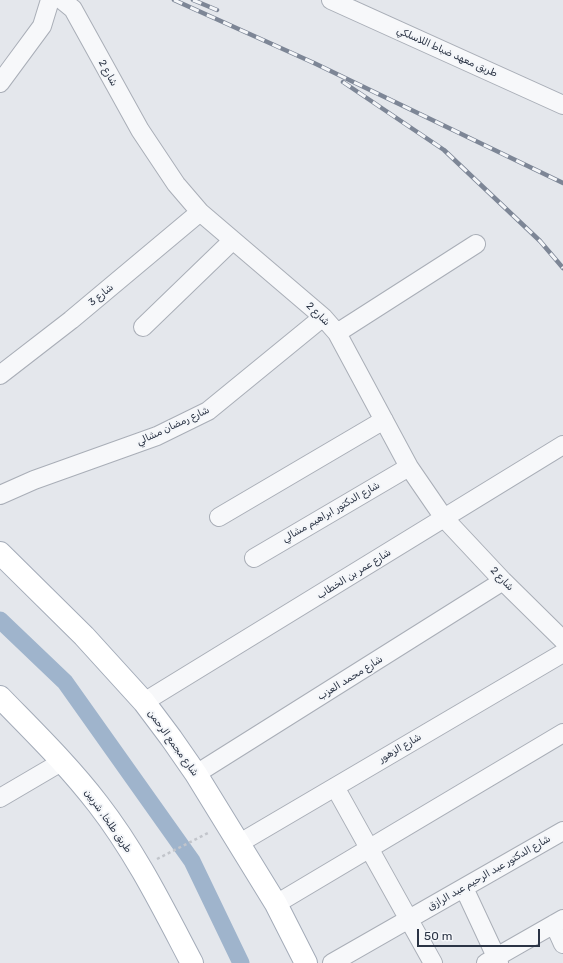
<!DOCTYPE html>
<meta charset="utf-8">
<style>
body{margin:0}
#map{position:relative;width:563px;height:963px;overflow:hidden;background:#e4e7ec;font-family:Rubik,sans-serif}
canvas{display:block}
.scale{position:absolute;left:417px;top:929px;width:123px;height:18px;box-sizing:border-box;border:2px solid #2b3445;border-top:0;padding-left:5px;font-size:12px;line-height:14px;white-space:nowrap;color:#2b3445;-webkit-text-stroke:3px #f4f6f9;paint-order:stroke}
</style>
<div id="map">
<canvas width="563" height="963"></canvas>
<div class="scale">50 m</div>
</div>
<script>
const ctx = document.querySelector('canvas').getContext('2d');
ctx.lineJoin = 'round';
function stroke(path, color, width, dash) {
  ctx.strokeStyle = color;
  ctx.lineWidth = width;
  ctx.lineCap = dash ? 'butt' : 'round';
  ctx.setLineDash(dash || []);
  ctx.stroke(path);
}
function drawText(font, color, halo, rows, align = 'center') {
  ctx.font = font + ' Rubik,"Noto Sans Arabic",sans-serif';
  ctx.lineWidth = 4;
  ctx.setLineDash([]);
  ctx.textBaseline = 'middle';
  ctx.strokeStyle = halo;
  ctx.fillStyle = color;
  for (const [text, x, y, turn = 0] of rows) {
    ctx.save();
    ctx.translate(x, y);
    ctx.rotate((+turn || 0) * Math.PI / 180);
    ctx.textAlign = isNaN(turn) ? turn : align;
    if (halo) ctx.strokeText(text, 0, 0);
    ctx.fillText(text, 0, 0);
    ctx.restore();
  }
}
const canal = new Path2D(`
 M 0,620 L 65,682 L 192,861 L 241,963`);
const path = new Path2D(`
 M 157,859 L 210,832`);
const minor = new Path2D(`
 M 62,0 L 73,9 L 140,130 L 176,184 L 200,212 L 323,317 L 337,333 L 409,467 L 444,518 L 503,581 L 563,640
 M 331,0 L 563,105
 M 0,83 L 42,26 L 50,0
 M 143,327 L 232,241
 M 337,333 L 476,244
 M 0,375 L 71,320 L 200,212
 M 0,495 L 34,480 L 157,436 L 208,411 L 323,317
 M 219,517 L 384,420
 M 254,558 L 409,467
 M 144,702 L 563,445
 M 196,774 L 503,581
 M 335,787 L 433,963
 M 0,798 L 63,761
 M 238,844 L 563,653
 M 464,888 L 499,963
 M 276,904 L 563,733
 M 554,924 L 563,944
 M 332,963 L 563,831
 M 486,963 L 563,919`);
const primary = new Path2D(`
 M 0,553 L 84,636 L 144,702 L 171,738 L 196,774 L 276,904 L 306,963
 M 0,697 C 34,732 68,765 98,804 C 136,853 163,908 192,963`);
const rail = new Path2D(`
 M 174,0 L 314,63 L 563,183
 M 193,0 L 217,10
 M 343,82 L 444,150 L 540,241 L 563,268`);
const streetNames = [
 ["طريق معهد ضباط اللاسلكي",447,52,24],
 ["شارع 2",108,73,61],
 ["شارع 3",101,295,-39],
 ["شارع 2",318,314,44],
 ["شارع رمضان مشالي",173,426,-25],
 ["شارع الدكتور ابراهيم مشالي",331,512,-30],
 ["شارع عمر بن الخطاب",354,574,-32],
 ["شارع 2",502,579,46],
 ["شارع محمد العزب",350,678,-32],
 ["شارع مجمع الرحمن",173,743,54],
 ["شارع الزهور",400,748,-30],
 ["طريق طلخا, شربين",108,821,55],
 ["شارع الدكتور عبد الرحيم عبد الرازق",489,873,-30]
];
stroke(canal, '#9fb4cc', 17);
stroke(minor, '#a9aeb7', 20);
stroke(primary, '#a3abb8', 24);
stroke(path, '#c2c5cb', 2.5, [3, 3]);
stroke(minor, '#f7f8fa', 18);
stroke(primary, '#fff', 22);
stroke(rail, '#7d8696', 4.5);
stroke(rail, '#f4f6f9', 3, [9]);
drawText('10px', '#2b3445', '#f4f6f9', streetNames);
</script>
